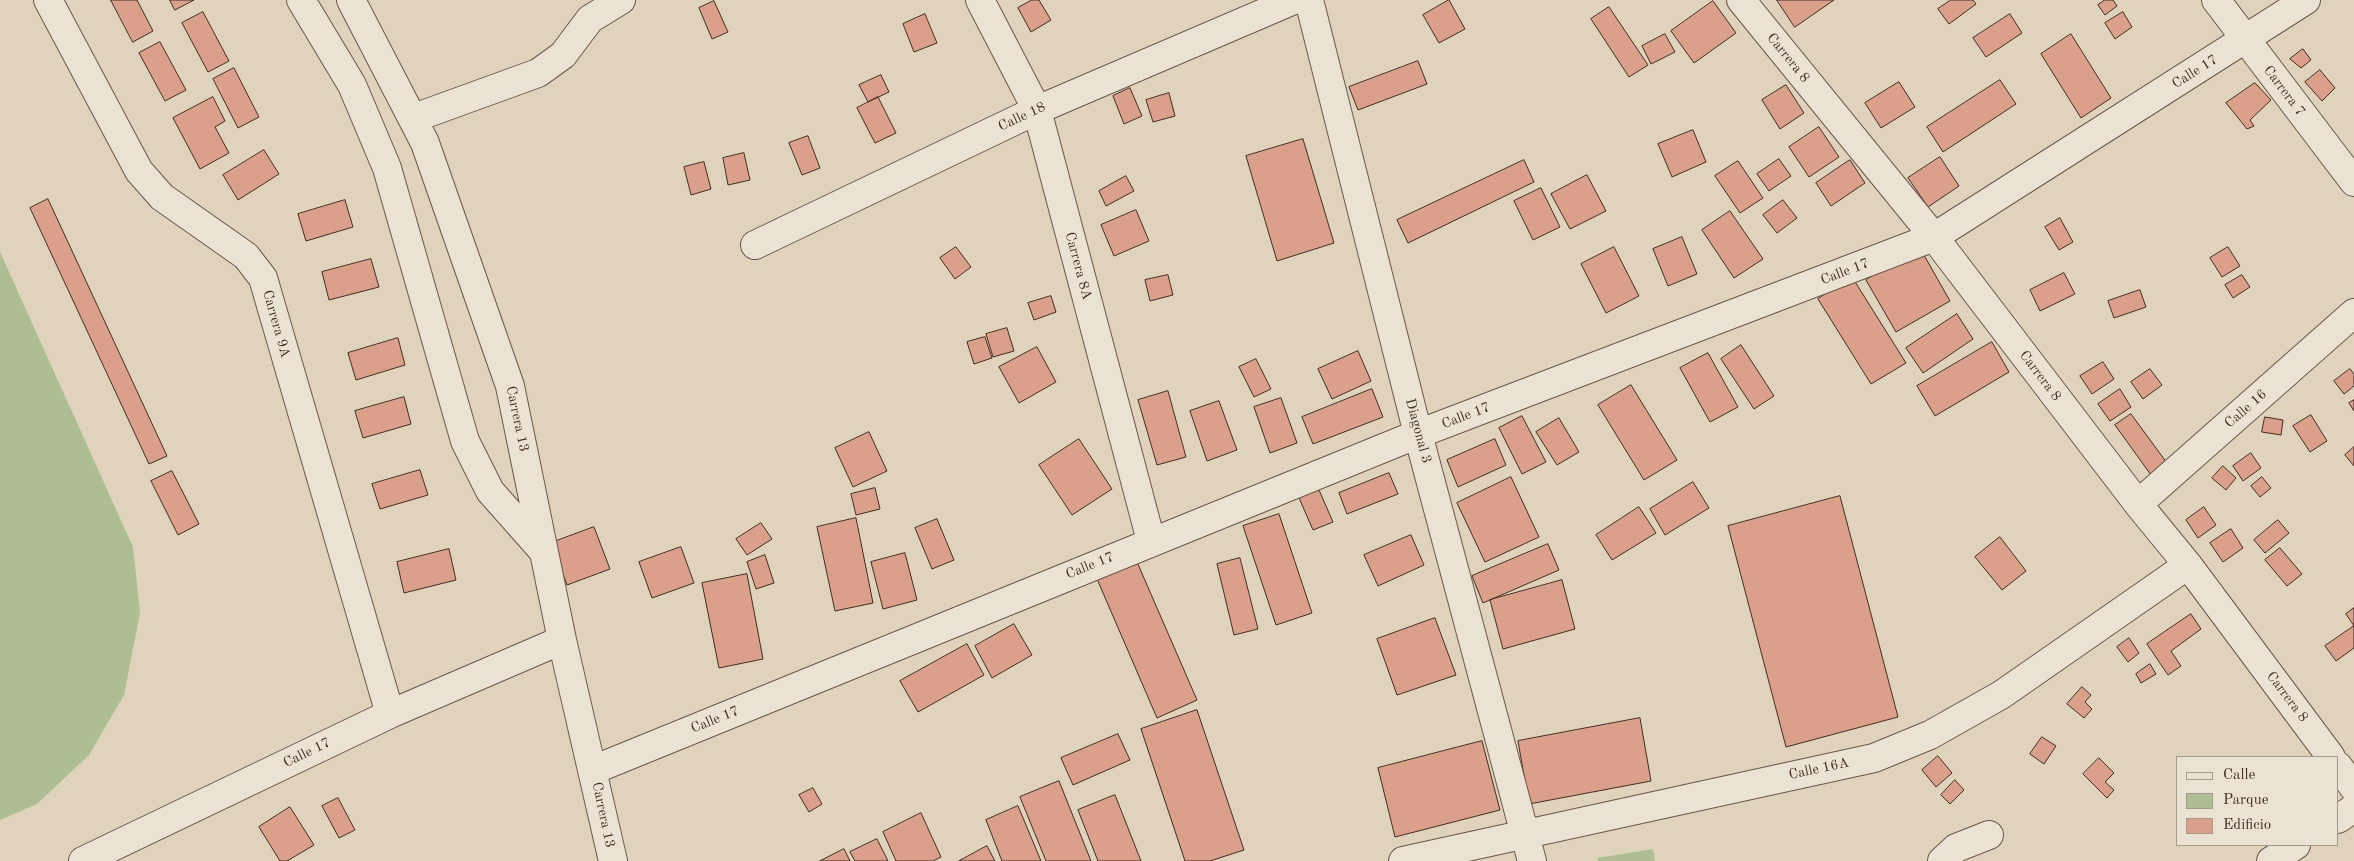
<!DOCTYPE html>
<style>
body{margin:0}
#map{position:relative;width:2354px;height:861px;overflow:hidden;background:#dfd4bb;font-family:"Old Standard TT",serif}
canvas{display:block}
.legend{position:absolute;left:2176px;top:756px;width:162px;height:90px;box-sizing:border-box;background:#eae3d3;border:1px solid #a79a8d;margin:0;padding:6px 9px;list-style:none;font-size:15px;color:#432c24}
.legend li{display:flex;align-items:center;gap:10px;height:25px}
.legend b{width:25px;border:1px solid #a79a8d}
</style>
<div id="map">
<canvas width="2354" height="861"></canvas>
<ul class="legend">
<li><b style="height:6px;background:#eae3d3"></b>Calle</li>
<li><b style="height:14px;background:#adbe94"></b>Parque</li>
<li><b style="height:14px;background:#daa08a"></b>Edificio</li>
</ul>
</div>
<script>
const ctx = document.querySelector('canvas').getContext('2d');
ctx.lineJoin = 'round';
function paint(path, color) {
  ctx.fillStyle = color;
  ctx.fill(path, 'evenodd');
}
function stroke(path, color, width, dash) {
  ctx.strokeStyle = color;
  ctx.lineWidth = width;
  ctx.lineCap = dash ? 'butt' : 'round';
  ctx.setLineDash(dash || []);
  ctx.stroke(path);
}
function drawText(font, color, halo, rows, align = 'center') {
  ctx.font = font + ' "Old Standard TT",serif';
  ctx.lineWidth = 4;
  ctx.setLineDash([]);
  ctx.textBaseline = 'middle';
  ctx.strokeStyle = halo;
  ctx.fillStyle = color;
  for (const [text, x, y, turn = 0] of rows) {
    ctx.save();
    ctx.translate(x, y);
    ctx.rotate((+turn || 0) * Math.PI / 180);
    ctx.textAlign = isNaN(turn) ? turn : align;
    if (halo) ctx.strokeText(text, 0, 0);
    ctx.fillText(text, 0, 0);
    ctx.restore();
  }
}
const green = new Path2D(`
 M 0,252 L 133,547 L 140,613 L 124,695 L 89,755 L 37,804 L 0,820 Z
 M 1653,849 L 1655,861 L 1598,861 L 1597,858 Z`);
const building = new Path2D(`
 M 111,0 L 137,0 L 153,31 L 133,42 Z
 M 170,0 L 194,0 L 175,10 Z
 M 1032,0 L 1039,0 L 1051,20 L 1031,32 L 1018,8 Z
 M 1449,0 L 1465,29 L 1439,43 L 1423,15 Z
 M 1777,0 L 1834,0 L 1795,27 Z
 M 1951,0 L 1973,0 L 1976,4 L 1949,24 L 1938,9 Z
 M 2105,0 L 2113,0 L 2117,6 L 2105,15 L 2098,5 Z
 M 714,1 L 728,32 L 712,39 L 699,8 Z
 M 1713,1 L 1736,33 L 1694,63 L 1671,31 Z
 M 1609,7 L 1648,65 L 1629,77 L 1591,19 Z
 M 203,12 L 229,61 L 208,72 L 182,23 Z
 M 2123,12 L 2132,27 L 2115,39 L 2105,23 Z
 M 925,14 L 937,43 L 914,52 L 903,24 Z
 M 2010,14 L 2022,33 L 1986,57 L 1973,38 Z
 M 1665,34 L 1675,52 L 1651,64 L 1642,46 Z
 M 2071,34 L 2111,98 L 2081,118 L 2041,54 Z
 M 160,42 L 186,90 L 165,101 L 139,53 Z
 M 2303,49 L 2311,60 L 2301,68 L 2290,59 Z
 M 1418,61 L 1427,84 L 1358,110 L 1349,87 Z
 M 234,68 L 259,117 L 238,128 L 213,79 Z
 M 2320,70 L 2335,88 L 2322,101 L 2305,82 Z
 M 881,75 L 889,92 L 868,102 L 859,85 Z
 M 2000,80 L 2016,104 L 1943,152 L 1927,127 Z
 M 1899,82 L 1915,107 L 1881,128 L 1865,103 Z
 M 2255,83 L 2271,100 L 2250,120 L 2254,126 L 2247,129 L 2226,103 Z
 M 1786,85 L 1804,113 L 1780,129 L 1762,100 Z
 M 1130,88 L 1142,116 L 1124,124 L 1113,96 Z
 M 1169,93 L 1175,116 L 1153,122 L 1146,100 Z
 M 213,97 L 225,121 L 215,127 L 229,153 L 200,169 L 173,118 Z
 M 878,97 L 896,133 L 875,143 L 857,108 Z
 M 1819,127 L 1839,157 L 1809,177 L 1789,147 Z
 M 1693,130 L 1706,162 L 1672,177 L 1658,144 Z
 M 808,136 L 820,168 L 802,175 L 789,143 Z
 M 1303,139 L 1334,243 L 1277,261 L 1246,156 Z
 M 264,150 L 279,174 L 238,200 L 223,175 Z
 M 744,153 L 750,180 L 728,185 L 723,158 Z
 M 1940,157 L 1959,186 L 1928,207 L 1908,178 Z
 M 1779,159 L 1791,176 L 1769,191 L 1757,174 Z
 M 1524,160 L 1534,182 L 1408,243 L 1397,220 Z
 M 1850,160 L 1865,183 L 1831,206 L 1816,183 Z
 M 1738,161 L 1763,198 L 1740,213 L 1715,176 Z
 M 704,162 L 711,189 L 691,195 L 684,167 Z
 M 1587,175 L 1606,211 L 1570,229 L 1551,194 Z
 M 1126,176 L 1134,191 L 1106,206 L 1099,191 Z
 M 1541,188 L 1560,227 L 1533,240 L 1514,201 Z
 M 48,199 L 167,456 L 149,464 L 30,208 Z
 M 345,200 L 353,227 L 306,241 L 298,214 Z
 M 1783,200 L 1797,218 L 1777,233 L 1763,215 Z
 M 1136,210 L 1149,241 L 1114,256 L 1101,225 Z
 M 1730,211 L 1763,259 L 1734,278 L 1702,230 Z
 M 2060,218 L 2073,242 L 2059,250 L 2045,227 Z
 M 1682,237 L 1697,274 L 1668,286 L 1653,249 Z
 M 956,247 L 971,267 L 955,279 L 940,258 Z
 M 1614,247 L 1639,296 L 1606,313 L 1581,264 Z
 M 2228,247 L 2240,266 L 2222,277 L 2210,258 Z
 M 1920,248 L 1950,301 L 1896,332 L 1866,280 Z
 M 371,259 L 379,287 L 329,300 L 322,272 Z
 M 2064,273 L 2075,294 L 2040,311 L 2030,290 Z
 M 1168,275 L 1173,295 L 1150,301 L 1145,280 Z
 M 2242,275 L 2250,287 L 2233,298 L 2225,285 Z
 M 1852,277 L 1906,363 L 1871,384 L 1818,299 Z
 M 2140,290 L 2146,307 L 2114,318 L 2108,301 Z
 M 1051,296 L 1056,312 L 1034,320 L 1028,303 Z
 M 1957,314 L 1973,339 L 1923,373 L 1906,348 Z
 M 1007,328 L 1014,351 L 993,357 L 986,334 Z
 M 985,337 L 992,358 L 974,364 L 967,342 Z
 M 398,338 L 405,365 L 356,380 L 348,353 Z
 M 1992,342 L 2009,372 L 1935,416 L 1917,386 Z
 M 1741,345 L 1774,396 L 1754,409 L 1721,359 Z
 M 1037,347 L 1056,382 L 1019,403 L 999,367 Z
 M 1358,351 L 1371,381 L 1332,399 L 1318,369 Z
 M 1708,353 L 1738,407 L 1710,422 L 1680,368 Z
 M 1256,359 L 1271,389 L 1254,397 L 1239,367 Z
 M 2103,362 L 2114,379 L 2092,394 L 2080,376 Z
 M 2150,369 L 2162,385 L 2143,399 L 2131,382 Z
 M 2350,369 L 2354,374 L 2354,386 L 2344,394 L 2334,381 Z
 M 1631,385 L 1677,460 L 1644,480 L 1598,405 Z
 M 1372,389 L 1383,417 L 1313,444 L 1302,417 Z
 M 2120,389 L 2131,407 L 2110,421 L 2098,404 Z
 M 1168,391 L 1186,457 L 1157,465 L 1138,400 Z
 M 404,397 L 411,424 L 363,438 L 355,411 Z
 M 1281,398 L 1297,443 L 1270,453 L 1254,407 Z
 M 2354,400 L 2354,411 L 2349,403 Z
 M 1219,401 L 1237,450 L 1207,461 L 1190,411 Z
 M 2131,414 L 2167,463 L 2151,475 L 2115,425 Z
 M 2311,415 L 2327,441 L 2310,452 L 2293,426 Z
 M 1522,416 L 1546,462 L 1522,474 L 1499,428 Z
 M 2265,417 L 2283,420 L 2281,435 L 2262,432 Z
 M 1559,418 L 1579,452 L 1557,465 L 1536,432 Z
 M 869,432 L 887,471 L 853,487 L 835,448 Z
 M 1079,439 L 1112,489 L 1072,515 L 1039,465 Z
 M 1495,439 L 1506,465 L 1458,487 L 1447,460 Z
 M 2354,447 L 2354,466 L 2345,455 Z
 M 2251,453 L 2261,468 L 2243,481 L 2233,466 Z
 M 2223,466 L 2236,478 L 2226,490 L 2212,478 Z
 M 420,470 L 428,495 L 380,509 L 372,484 Z
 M 172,471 L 199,524 L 178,535 L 151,481 Z
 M 1389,473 L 1398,494 L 1347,514 L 1339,493 Z
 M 1511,477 L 1539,537 L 1485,562 L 1457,503 Z
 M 2262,477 L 2271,488 L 2260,497 L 2251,486 Z
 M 1693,482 L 1709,508 L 1665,535 L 1650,509 Z
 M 1316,483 L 1333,522 L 1313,530 L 1296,491 Z
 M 875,488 L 880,509 L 856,515 L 851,494 Z
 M 1840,496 L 1898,717 L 1786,747 L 1728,526 Z
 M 1639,507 L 1656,533 L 1612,560 L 1596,535 Z
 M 2204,507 L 2216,525 L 2198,538 L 2186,520 Z
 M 1279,514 L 1312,613 L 1276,625 L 1243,526 Z
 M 856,518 L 873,603 L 835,611 L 817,527 Z
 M 937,519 L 954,560 L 932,569 L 915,528 Z
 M 2278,520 L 2289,533 L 2265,553 L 2254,540 Z
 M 761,523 L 772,539 L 747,555 L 736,539 Z
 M 594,527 L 610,569 L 567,585 L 551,543 Z
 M 2231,529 L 2243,548 L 2223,562 L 2210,543 Z
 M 1411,535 L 1424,565 L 1378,586 L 1364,555 Z
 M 2000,537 L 2026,571 L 2002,590 L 1975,557 Z
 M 1548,544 L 1559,570 L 1483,603 L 1472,576 Z
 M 681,547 L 694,583 L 652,598 L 639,562 Z
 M 2280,548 L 2302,574 L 2287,586 L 2265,560 Z
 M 449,549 L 456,580 L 404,593 L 397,562 Z
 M 905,553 L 917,600 L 883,609 L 871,562 Z
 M 765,555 L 774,583 L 756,589 L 747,562 Z
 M 1240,558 L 1258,629 L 1234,635 L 1217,564 Z
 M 1137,562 L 1197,700 L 1157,718 L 1097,579 Z
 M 747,574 L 763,659 L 719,668 L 702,583 Z
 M 1562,580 L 1575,629 L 1503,649 L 1490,600 Z
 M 2354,608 L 2354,626 L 2346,614 Z
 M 2191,614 L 2201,629 L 2171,651 L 2181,666 L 2168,675 L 2147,644 Z
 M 1435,618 L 1456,675 L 1397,695 L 1377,639 Z
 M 1014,624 L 1032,655 L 992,678 L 975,646 Z
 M 2354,626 L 2354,648 L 2336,661 L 2325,646 Z
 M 2129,638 L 2139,653 L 2128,662 L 2117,647 Z
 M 967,644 L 984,675 L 918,712 L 900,681 Z
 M 2150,664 L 2156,674 L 2141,683 L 2136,674 Z
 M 2082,687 L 2091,695 L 2085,702 L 2092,709 L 2084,718 L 2067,704 Z
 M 1197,710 L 1244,850 L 1210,861 L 1185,861 L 1141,729 Z
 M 1640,718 L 1651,781 L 1529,804 L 1518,741 Z
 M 1118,734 L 1130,760 L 1073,785 L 1061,758 Z
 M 2042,737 L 2056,746 L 2044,764 L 2030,754 Z
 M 1482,741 L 1500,810 L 1395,837 L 1378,768 Z
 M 1938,756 L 1952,773 L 1936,787 L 1922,770 Z
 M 2099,758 L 2114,773 L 2105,782 L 2114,790 L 2107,798 L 2083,774 Z
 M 1955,780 L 1964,790 L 1950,804 L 1941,795 Z
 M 1059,781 L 1091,861 L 1046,861 L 1020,797 Z
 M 813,788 L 822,804 L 809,812 L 799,795 Z
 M 1115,795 L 1141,861 L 1098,861 L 1078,810 Z
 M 338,798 L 355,830 L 339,838 L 322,806 Z
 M 1018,806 L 1041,861 L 1002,861 L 986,820 Z
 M 290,807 L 314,845 L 287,861 L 280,861 L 259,827 Z
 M 921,813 L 941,857 L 933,861 L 896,861 L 883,832 Z
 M 877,839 L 888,861 L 855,861 L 850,852 Z
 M 987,846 L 995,861 L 959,861 Z
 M 844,849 L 850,861 L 820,861 Z`);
const minor = new Path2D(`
 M 48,0 L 139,171 L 162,197 L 246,256 L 263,278 L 390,714
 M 301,0 L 352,85 L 387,168 L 465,441 L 490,491 L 544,552
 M 351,0 L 425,143 L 510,386 L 562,640 L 613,861
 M 980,0 L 1037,110 L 1151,541
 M 1309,0 L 1418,434 L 1532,861
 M 1741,0 L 1934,237 L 2138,504 L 2188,565 L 2331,757
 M 2216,0 L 2354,182
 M 414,118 L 538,73 L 563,55 L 590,19 L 621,0
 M 755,245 L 1037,110 L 1294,0
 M 2138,504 L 2354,313
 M 2338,766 L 2354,788
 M 593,770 L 1418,434 L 1934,237 L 2306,0
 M 2338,819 L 2354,808
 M 83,861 L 390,714 L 562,640
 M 1403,861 L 1874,758 L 1930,735 L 2001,695 L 2188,565
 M 1942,861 L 1956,848 L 1989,835
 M 2271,861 L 2296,845`);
const streetNames = [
 ["Carrera 8",1788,58,51],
 ["Calle 17",2195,72,-32],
 ["Carrera 7",2284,91,53],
 ["Calle 18",1022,117,-25],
 ["Carrera 8A",1078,266,75],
 ["Calle 17",1845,272,-21],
 ["Carrera 9A",276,324,74],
 ["Carrera 8",2040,376,53],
 ["Calle 16",2246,409,-41],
 ["Calle 17",1466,416,-21],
 ["Carrera 13",517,419,78],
 ["Diagonal 3",1418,431,75],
 ["Calle 17",1090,566,-22],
 ["Carrera 8",2287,697,53],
 ["Calle 17",715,720,-22],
 ["Calle 17",307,753,-26],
 ["Calle 16A",1819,769,-12],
 ["Carrera 13",603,815,78]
];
paint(green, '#adbe94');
paint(building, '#daa08a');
stroke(building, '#432c24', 1);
stroke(minor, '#6a564a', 30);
stroke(minor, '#eae3d3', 28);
drawText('14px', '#432c24', '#eae3d3', streetNames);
</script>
